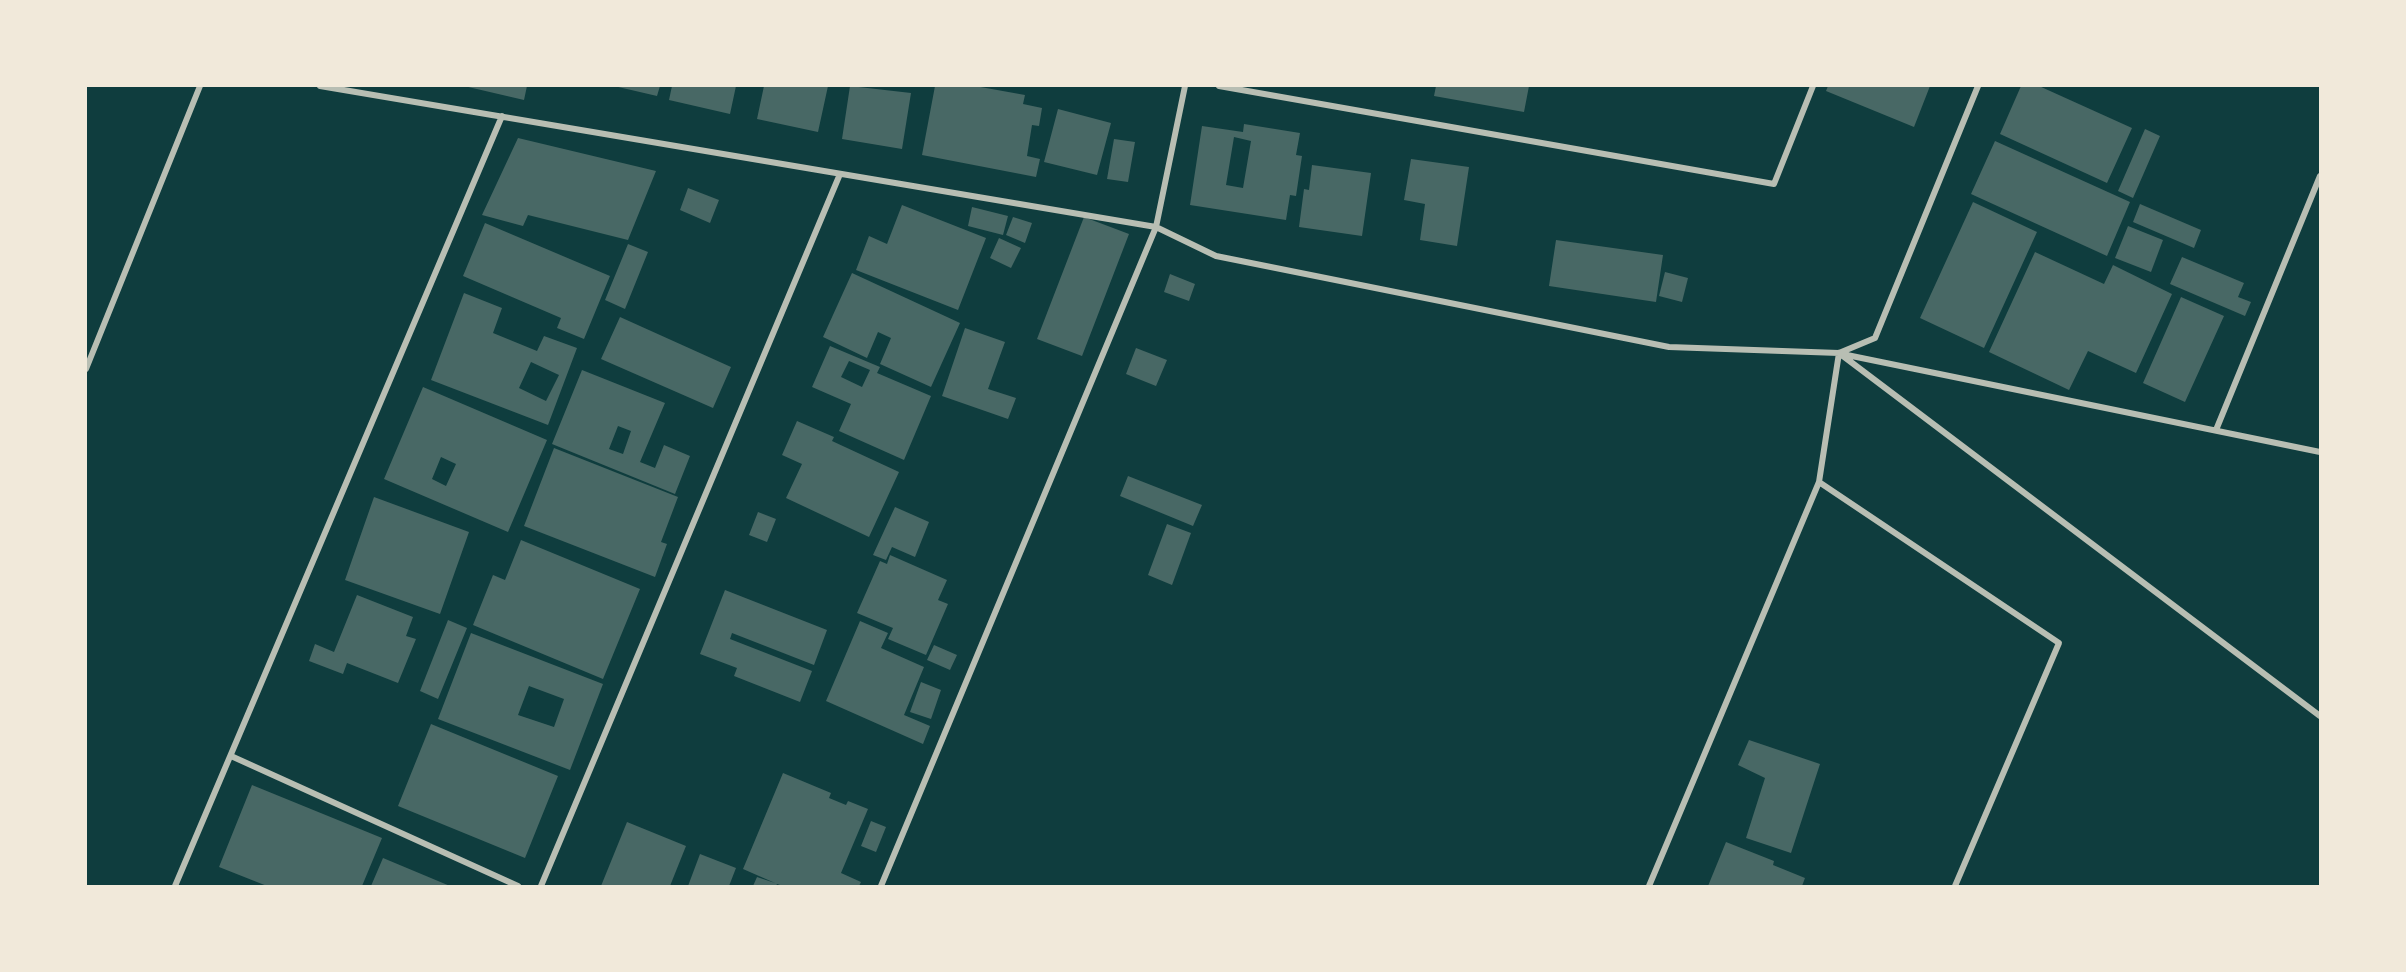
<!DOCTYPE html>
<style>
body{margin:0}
#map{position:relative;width:2406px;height:972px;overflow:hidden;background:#0f3d3e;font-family:Poppins,sans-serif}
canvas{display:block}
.frame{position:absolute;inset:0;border:87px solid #f1e9da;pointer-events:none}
</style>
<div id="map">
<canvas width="2406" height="972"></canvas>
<div class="frame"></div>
</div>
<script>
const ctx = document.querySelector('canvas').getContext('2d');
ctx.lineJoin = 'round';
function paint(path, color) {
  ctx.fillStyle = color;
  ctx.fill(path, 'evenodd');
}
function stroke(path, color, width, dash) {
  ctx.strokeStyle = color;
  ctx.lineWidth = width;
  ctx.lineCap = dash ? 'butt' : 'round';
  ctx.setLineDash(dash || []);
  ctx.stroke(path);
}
const building = new Path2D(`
 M 464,86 L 527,86 L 524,100 Z
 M 614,86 L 660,86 L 657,96 Z
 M 672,86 L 736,86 L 730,114 L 669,100 Z
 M 764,86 L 828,86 L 818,132 L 757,119 Z
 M 850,86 L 911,93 L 902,149 L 842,139 Z
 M 935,86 L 975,86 L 1025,95 L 1023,104 L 1042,108 L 1039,126 L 1032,125 L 1027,156 L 1040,159 L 1036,177 L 922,155 Z
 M 1436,86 L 1529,86 L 1524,112 L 1434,96 Z
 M 1828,86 L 1930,86 L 1914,127 L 1826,91 Z
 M 2021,86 L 2039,86 L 2132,128 L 2107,183 L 2000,134 Z
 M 1058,109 L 1111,123 L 1097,175 L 1044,162 Z
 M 1244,124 L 1300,133 L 1296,155 L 1302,156 L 1296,196 L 1290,195 L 1286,220 L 1190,205 L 1202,126 L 1243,132 ZM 1234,137 L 1251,141 L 1243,188 L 1226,185 Z
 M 2145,129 L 2160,136 L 2133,198 L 2118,191 Z
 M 518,138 L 656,171 L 628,240 L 528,215 L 523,226 L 482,215 Z
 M 1114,139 L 1135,142 L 1128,182 L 1107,179 Z
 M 1995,141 L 2130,202 L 2107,256 L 1971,194 Z
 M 1411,159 L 1469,167 L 1457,246 L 1420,240 L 1425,204 L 1404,200 Z
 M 1312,165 L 1371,173 L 1362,236 L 1299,227 L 1304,189 L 1309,190 Z
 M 688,188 L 719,200 L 710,223 L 680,210 Z
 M 1973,202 L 2037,232 L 1984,348 L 1920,318 Z
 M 2140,204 L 2201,230 L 2194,248 L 2133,222 Z
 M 902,205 L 986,238 L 958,310 L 856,270 L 869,236 L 887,244 Z
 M 972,207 L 1008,216 L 1003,235 L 968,226 Z
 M 1013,217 L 1032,223 L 1025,243 L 1006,235 Z
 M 1084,217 L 1129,234 L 1082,356 L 1037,339 Z
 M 485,223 L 610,276 L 584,339 L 557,328 L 561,318 L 463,276 Z
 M 2128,226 L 2163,240 L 2151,272 L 2115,258 Z
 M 999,238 L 1021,248 L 1011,268 L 990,258 Z
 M 1556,240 L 1663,255 L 1656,302 L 1549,286 Z
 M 628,244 L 648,252 L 625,309 L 605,300 Z
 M 2035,252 L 2104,284 L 2113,265 L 2172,294 L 2136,373 L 2088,351 L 2069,390 L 1989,352 Z
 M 2182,257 L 2244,283 L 2238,297 L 2251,302 L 2245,316 L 2170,284 Z
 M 1665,272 L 1688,278 L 1682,302 L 1659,296 Z
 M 852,273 L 960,323 L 931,387 L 880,364 L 891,338 L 878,332 L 867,358 L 823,337 Z
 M 1170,274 L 1195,284 L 1189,301 L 1164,292 Z
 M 464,293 L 502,308 L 493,333 L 537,351 L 544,336 L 577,348 L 548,425 L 431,380 ZM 531,362 L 559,375 L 546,401 L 519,388 Z
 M 2181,297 L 2224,316 L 2185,402 L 2143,383 Z
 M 620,317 L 731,367 L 713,408 L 601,359 Z
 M 965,328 L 1005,342 L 988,389 L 1016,398 L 1008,419 L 942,396 Z
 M 830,346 L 880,367 L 877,373 L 931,396 L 904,460 L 839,431 L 851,404 L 812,387 ZM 849,361 L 870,370 L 862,387 L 841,377 Z
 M 1136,348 L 1167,360 L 1156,386 L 1126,374 Z
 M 582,370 L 665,403 L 640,462 L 655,468 L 664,445 L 690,456 L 675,494 L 552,444 ZM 618,426 L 631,431 L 623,454 L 609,449 Z
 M 423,387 L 547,440 L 508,532 L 384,479 ZM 441,457 L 456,464 L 446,486 L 432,479 Z
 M 797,421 L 834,437 L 832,441 L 899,472 L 869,537 L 786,498 L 802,464 L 782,455 Z
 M 554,448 L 678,497 L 661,542 L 667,544 L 655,577 L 524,526 Z
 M 1128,476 L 1202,505 L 1193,526 L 1120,496 Z
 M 374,497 L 469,532 L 440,614 L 345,580 Z
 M 895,507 L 929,522 L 915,557 L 892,547 L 886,560 L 873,555 Z
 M 758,512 L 776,519 L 767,542 L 749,535 Z
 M 1167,524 L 1191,533 L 1172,585 L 1148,575 Z
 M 521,540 L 640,589 L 603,679 L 473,625 L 493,575 L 505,580 Z
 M 890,555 L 947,580 L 938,600 L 948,604 L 926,655 L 888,639 L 893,628 L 857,613 L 880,561 L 887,564 Z
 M 725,590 L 827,630 L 814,665 L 732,633 L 730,639 L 812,671 L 800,702 L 734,676 L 737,668 L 700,654 Z
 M 357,595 L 413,617 L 406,636 L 416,639 L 398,683 L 347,663 L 343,674 L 309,661 L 315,644 L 334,652 Z
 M 448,620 L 467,628 L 438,699 L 420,691 Z
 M 860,621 L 888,633 L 881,648 L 924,667 L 904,715 L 930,726 L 923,744 L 826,701 Z
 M 471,633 L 603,684 L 570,770 L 438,719 ZM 529,686 L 564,699 L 554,727 L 518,715 Z
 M 934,645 L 957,655 L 950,670 L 927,660 Z
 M 921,682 L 941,690 L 931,719 L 910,712 Z
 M 431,724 L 558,776 L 525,858 L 398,806 Z
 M 1749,740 L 1820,764 L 1791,853 L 1746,838 L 1765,778 L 1738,765 Z
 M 783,773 L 831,793 L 829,798 L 846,805 L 848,801 L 868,809 L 841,873 L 861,882 L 859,886 L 783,886 L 777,884 L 776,886 L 753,886 L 757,877 L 775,883 L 743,869 Z
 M 252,785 L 382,838 L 362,886 L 267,886 L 219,867 Z
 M 871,821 L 886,827 L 876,852 L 861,846 Z
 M 627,822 L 686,846 L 670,886 L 601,886 Z
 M 1726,842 L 1774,861 L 1773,865 L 1805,878 L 1802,886 L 1708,886 Z
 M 700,854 L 736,868 L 729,886 L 688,886 Z
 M 383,858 L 450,886 L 371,886 Z`);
const minor = new Path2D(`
 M 320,86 L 1156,227 L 1216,256 L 1669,347 L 1839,353 L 1875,338 L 1978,86
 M 1219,86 L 1774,184 L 1813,86
 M 1839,353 L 2320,716
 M 1842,354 L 2320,452
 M 86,369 L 200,86
 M 2216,430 L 2320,176
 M 1819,482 L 2059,643 L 1955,886
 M 231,756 L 518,886
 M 175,886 L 502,116
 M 541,886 L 840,174
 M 881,886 L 1156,227 L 1185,86
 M 1649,886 L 1819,482 L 1839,353`);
paint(building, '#486865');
stroke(minor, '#b8beb3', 6);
</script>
